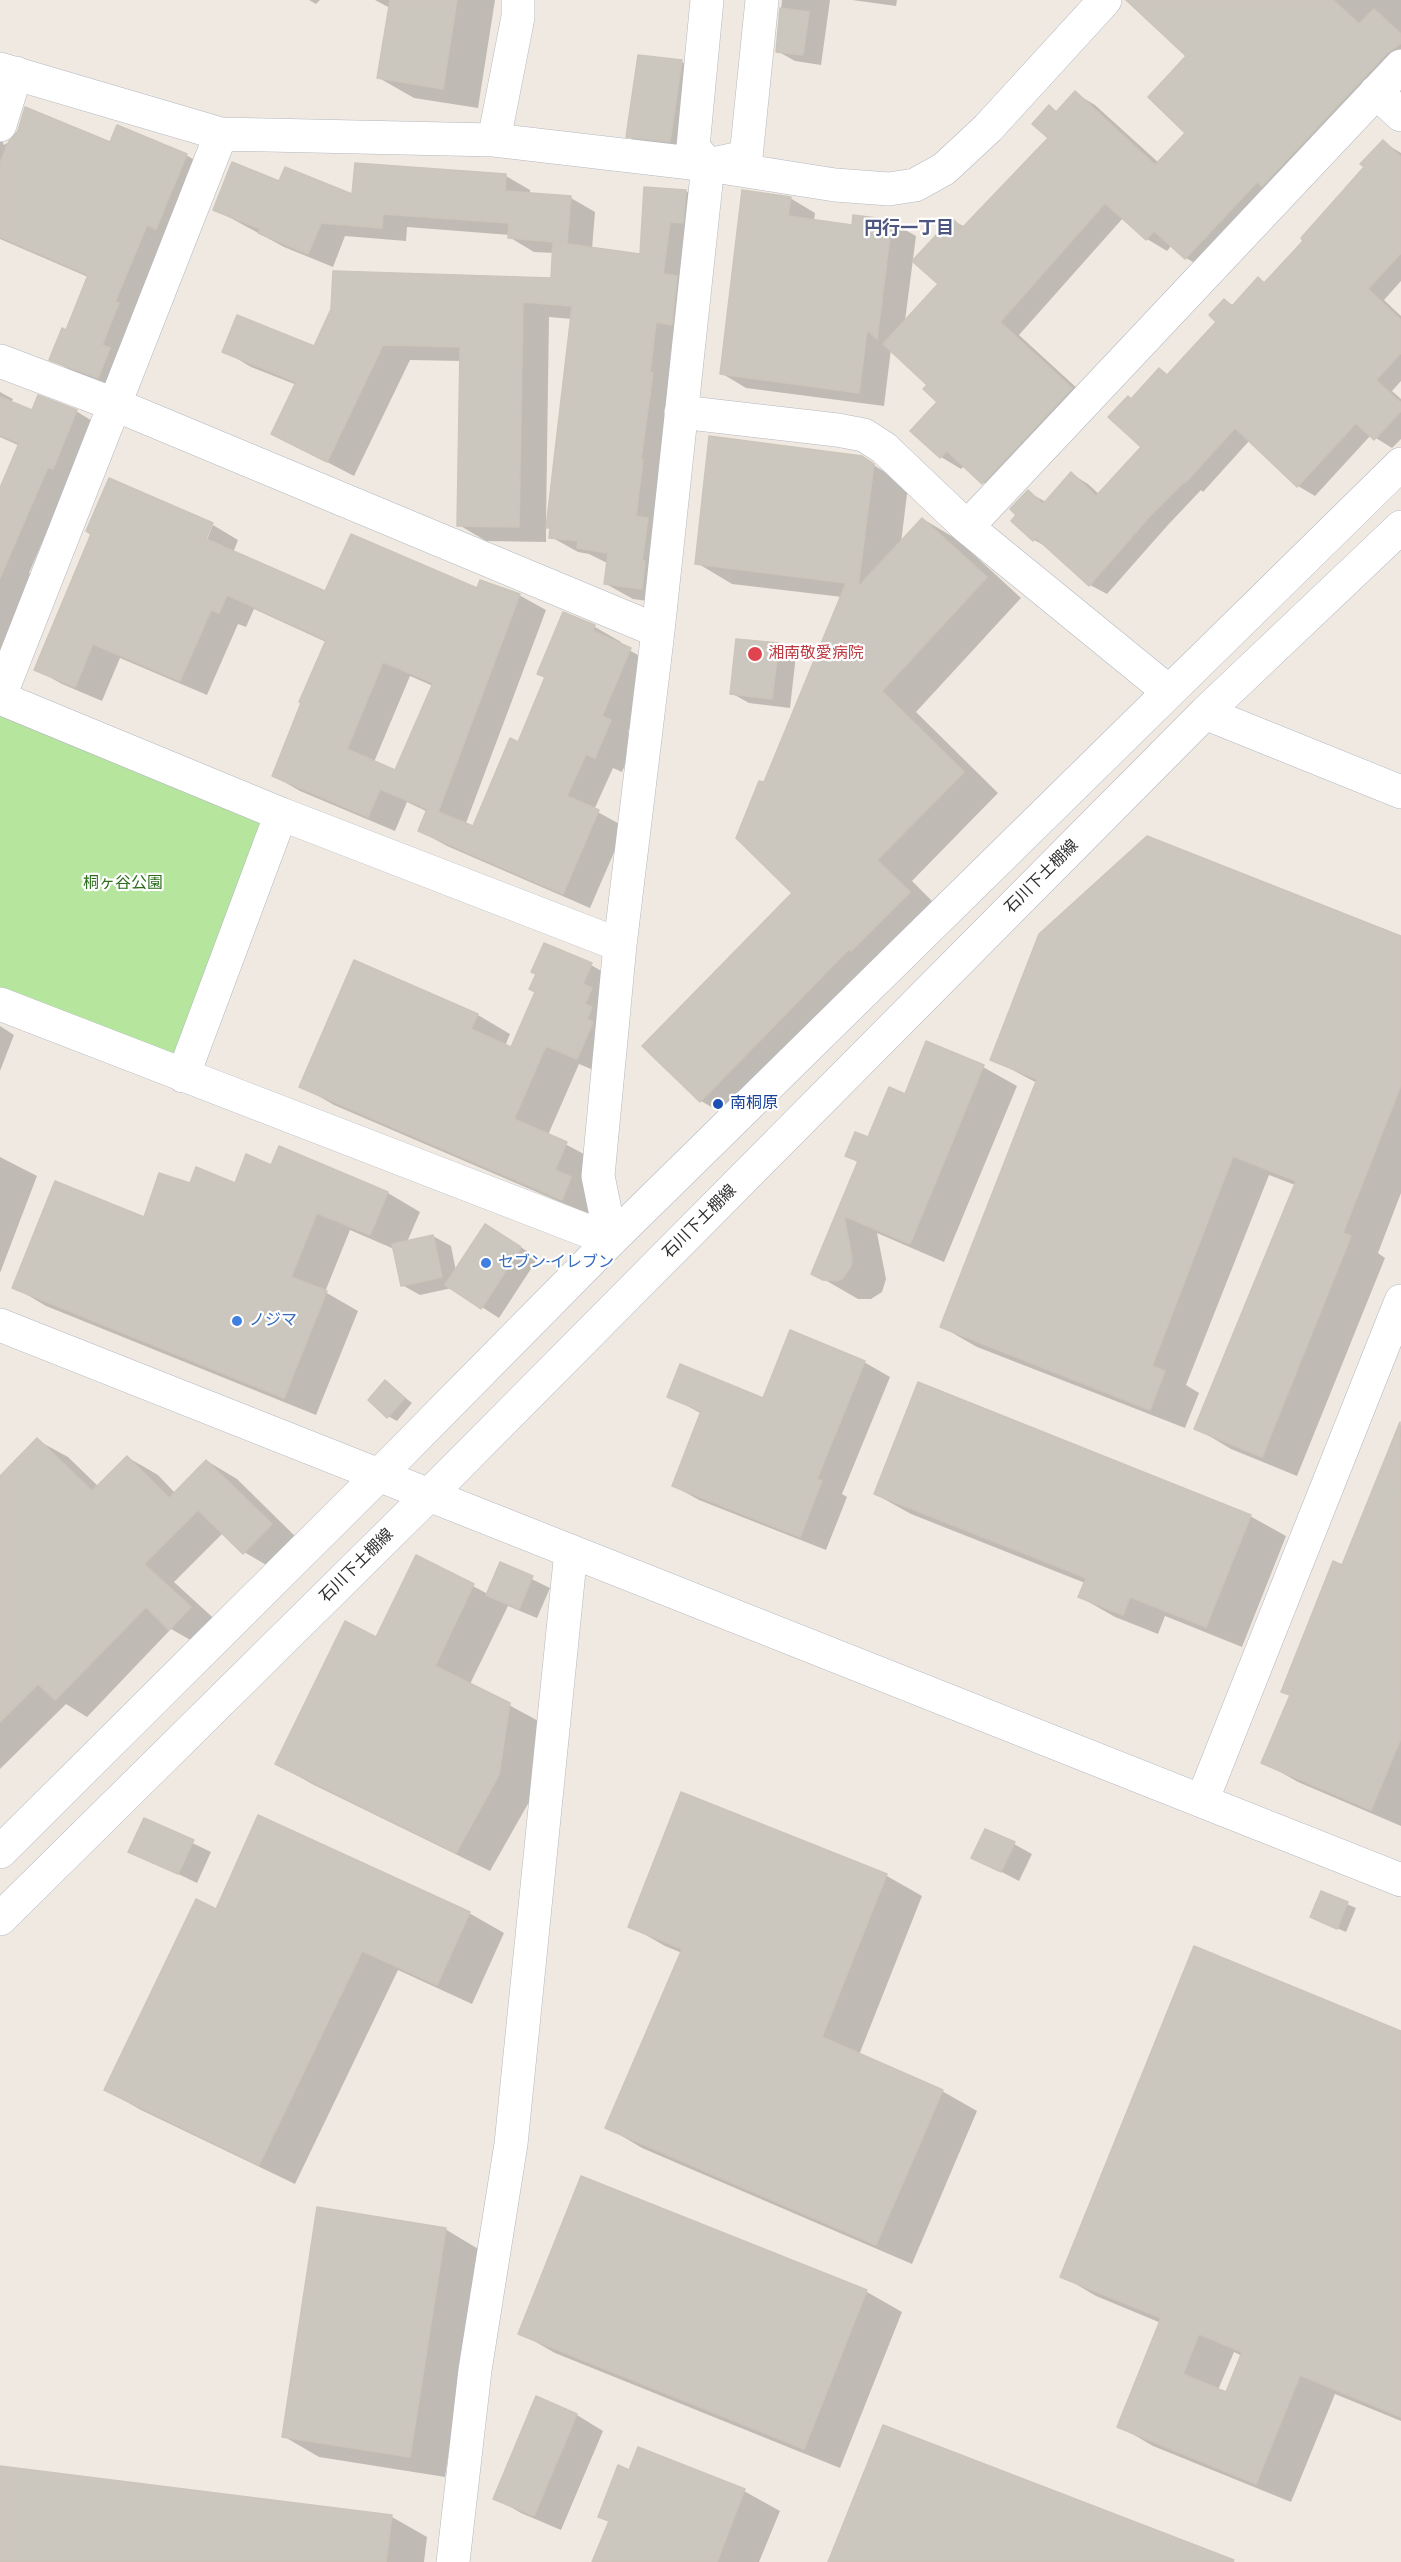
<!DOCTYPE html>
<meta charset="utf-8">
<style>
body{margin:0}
canvas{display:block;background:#efe9e1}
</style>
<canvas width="1401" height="2562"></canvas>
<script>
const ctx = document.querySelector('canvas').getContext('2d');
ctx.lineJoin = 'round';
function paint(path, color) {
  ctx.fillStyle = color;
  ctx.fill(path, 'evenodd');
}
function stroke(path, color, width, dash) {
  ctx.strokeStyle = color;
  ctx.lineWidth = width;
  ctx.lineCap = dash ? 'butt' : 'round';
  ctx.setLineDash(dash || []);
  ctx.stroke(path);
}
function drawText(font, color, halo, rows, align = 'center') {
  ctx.font = font + ' "Roboto Condensed","Noto Sans JP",sans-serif';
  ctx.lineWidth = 4.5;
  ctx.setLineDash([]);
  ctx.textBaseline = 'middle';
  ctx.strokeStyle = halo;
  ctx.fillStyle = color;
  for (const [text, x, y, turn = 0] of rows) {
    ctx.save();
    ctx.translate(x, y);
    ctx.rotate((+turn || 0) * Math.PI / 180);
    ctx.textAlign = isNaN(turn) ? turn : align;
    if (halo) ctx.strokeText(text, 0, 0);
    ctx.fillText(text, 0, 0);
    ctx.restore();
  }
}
const green = new Path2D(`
 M 0,698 L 281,814 L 183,1076 L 0,1004 Z`);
const shadow = new Path2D(`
 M 309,0 L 320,0 L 316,4 Z
 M 375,0 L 495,0 L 478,108 L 414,98 L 379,78 L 390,8 Z
 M 782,0 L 830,0 L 821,65 L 795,61 L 777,51 Z
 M 852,0 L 897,0 L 896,6 Z
 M 1148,0 L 1401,0 L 1401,72 L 1207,270 L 1186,258 L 1172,245 L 1167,251 L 1147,239 L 1123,218 L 1019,335 L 1091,401 L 1004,494 L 983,482 L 965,465 L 961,469 L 941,457 L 912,431 L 939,402 L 929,385 L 891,349 L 884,406 L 746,388 L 721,373 L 790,198 L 815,213 L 814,221 L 853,227 L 891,222 L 916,236 L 905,321 L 940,283 L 952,220 L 965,227 L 1050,138 L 1049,107 L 1058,112 L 1075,93 L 1095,105 L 1159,163 L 1187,133 L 1189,56 Z
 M 640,56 L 682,62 L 700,72 L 688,151 L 645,146 L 627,136 Z
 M 0,104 L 10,109 L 2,141 L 4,145 L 14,139 L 26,109 L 111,144 L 186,155 L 207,167 L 119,389 L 72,371 L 51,359 L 67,332 L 88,277 L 0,239 Z
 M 1383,142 L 1401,153 L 1401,281 L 1384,300 L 1401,316 L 1401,381 L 1392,391 L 1401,399 L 1401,439 L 1392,448 L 1371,435 L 1315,496 L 1298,486 L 1250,440 L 1203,492 L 1201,490 L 1167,526 L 1107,594 L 1090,585 L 1051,549 L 1034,540 L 1028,492 L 1046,502 L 1072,474 L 1088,484 L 1100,495 L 1143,447 L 1132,400 L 1159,370 L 1168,375 L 1218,321 L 1224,300 L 1234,306 L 1258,279 L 1266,283 L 1305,240 L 1366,167 Z
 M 506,176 L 530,190 L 530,195 L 571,198 L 595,212 L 592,249 L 641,256 L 645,188 L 686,191 L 713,207 L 669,604 L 633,599 L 606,584 L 609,564 L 589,554 L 578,552 L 551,537 L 552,529 L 546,526 L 546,542 L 486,541 L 459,525 L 461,361 L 410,360 L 354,476 L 273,434 L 297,385 L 251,367 L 224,351 L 314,348 L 552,280 L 554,253 L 534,252 L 509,237 L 510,235 L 407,227 L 406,241 L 345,236 L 333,267 L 284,247 L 214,209 L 280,183 L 354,197 ZM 549,317 L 572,319 L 548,524 L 546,524 Z
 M 0,392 L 13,399 L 11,403 L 32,412 L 76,411 L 97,424 L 70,478 L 29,573 L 42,581 L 0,678 L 0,492 L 20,446 L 0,437 Z
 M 862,458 L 908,486 L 901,543 L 923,519 L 958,540 L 1021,598 L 916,712 L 998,793 L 912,881 L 944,913 L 736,1121 L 701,1101 L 794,892 L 765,784 L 842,597 L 732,584 L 697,563 Z
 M 110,480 L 213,525 L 210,525 L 201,545 L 204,547 L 213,525 L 238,540 L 233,553 L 326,593 L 477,590 L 519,595 L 546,610 L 466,823 L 474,828 L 519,744 L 547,678 L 563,614 L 595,627 L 621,642 L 620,645 L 656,665 L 628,732 L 636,737 L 622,772 L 613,768 L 594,810 L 625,827 L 590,908 L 447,846 L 420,831 L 428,812 L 407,802 L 395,831 L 300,791 L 274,776 L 326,642 L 254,609 L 246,627 L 238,624 L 207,695 L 120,658 L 102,701 L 62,684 L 35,669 L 93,534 ZM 410,676 L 433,686 L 396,772 L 374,762 Z
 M 778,645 L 796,655 L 790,708 L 749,703 L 731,693 Z
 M 1401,938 L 1401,1193 L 1378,1253 L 1385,1258 L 1297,1476 L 1231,1449 L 1196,1428 L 1295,1185 L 1269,1175 L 1186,1385 L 1199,1393 L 1185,1428 L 977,1347 L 942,1327 L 1037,1083 L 992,1059 Z
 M 545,945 L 591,965 L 624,984 L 610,1077 L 579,1064 L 548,1135 L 599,1162 L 595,1217 L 334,1105 L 301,1086 L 478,1015 L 510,1034 L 505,1046 L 512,1049 L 537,992 L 537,974 Z
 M 0,1026 L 14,1035 L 0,1071 Z
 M 927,1043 L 983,1067 L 1017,1086 L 944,1262 L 877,1233 L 886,1279 L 882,1292 L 871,1299 L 858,1299 L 813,1273 L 859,1163 L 847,1156 L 869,1139 L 906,1096 Z
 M 280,1148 L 388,1193 L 420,1212 L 407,1242 L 433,1236 L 451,1246 L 456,1271 L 503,1236 L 538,1258 L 499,1318 L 452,1288 L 420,1295 L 402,1285 L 394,1249 L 350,1230 L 325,1292 L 358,1311 L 316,1415 L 46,1306 L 14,1287 L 145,1219 L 190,1185 L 235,1185 L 272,1167 Z
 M 0,1157 L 37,1176 L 0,1273 Z
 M 864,1362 L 890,1377 L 842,1494 L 847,1497 L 826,1550 L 699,1500 L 674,1486 L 702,1414 L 669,1396 L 764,1400 Z
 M 385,1382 L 412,1403 L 397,1421 L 388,1416 Z
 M 1401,1424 L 1401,1826 L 1298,1782 L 1263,1762 L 1291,1696 L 1283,1691 L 1343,1567 Z
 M 37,1440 L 68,1457 L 99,1487 L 127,1457 L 158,1475 L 175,1493 L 207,1461 L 237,1479 L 302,1543 L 275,1570 L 244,1552 L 224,1532 L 174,1582 L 221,1625 L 201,1646 L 171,1629 L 87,1717 L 66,1704 L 0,1769 L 0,1478 Z
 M 875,1494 L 1250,1516 L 1286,1536 L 1242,1647 L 1165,1616 L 1158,1634 L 1115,1617 L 1080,1597 L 1085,1583 L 911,1514 Z
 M 417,1557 L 488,1594 L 501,1564 L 550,1588 L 537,1618 L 508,1606 L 470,1684 L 544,1724 L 533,1795 L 490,1871 L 312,1784 L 277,1764 L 377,1639 Z
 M 682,1794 L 887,1876 L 922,1896 L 859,2055 L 942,2091 L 977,2111 L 912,2264 L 642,2148 L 607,2127 L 682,1953 L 665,1946 L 630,1926 Z
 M 145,1820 L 211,1852 L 197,1883 L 130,1851 Z
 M 1014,1844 L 1032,1854 L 1019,1881 L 973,1857 Z
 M 1321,1893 L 1356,1908 L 1346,1932 L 1320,1921 Z
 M 216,1911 L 469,1913 L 504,1933 L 472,2004 L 398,1970 L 295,2184 L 141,2110 L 106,2090 Z
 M 1401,2032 L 1401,2421 L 1335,2394 L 1291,2502 L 1153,2446 L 1119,2426 L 1161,2323 L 1096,2296 L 1062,2276 ZM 1234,2352 L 1242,2356 L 1227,2394 L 1218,2390 Z
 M 581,2178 L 867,2292 L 902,2312 L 840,2468 L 555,2353 L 520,2333 Z
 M 445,2229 L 480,2250 L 445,2477 L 319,2457 L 283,2436 Z
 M 537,2398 L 577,2415 L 603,2431 L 561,2530 L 521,2513 L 495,2498 Z
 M 639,2449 L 744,2491 L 780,2511 L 759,2562 L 594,2562 L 610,2522 L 600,2516 L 630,2472 Z
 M 0,2467 L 392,2517 L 427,2537 L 424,2562 L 0,2562 Z`);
const building = new Path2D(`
 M 390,0 L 457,0 L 443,89 L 377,78 Z
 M 1126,0 L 1333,0 L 1359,24 L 1374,9 L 1401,34 L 1401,43 L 1387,53 L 1262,186 L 1257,182 L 1185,259 L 1154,231 L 1146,240 L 1105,203 L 1000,322 L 1072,388 L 982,484 L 947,451 L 940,458 L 910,431 L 937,402 L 923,389 L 927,385 L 883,344 L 938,284 L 912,261 L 952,218 L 962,228 L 1048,138 L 1032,124 L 1049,105 L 1056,112 L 1075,91 L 1155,165 L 1185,133 L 1148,97 L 1186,56 Z
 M 780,8 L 809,12 L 803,55 L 776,52 Z
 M 638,55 L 682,60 L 670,142 L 626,137 Z
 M 25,107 L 110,142 L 117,125 L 187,154 L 156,229 L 147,225 L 115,302 L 119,303 L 102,345 L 110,348 L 98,378 L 49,360 L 62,328 L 66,330 L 88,275 L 0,237 L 0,163 L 9,141 L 18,131 Z
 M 1383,140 L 1401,157 L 1401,253 L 1368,289 L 1401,320 L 1401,353 L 1376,380 L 1401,403 L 1401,411 L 1374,440 L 1356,423 L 1297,487 L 1235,428 L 1185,483 L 1184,482 L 1150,516 L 1089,586 L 1036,538 L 1033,541 L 1011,521 L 1016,515 L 1010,509 L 1028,490 L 1043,504 L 1071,472 L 1096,496 L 1141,447 L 1108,417 L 1128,396 L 1131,399 L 1159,368 L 1167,375 L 1216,322 L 1209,315 L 1224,299 L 1232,306 L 1258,277 L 1264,283 L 1303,241 L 1301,238 L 1364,167 L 1360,164 Z
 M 232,162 L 279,181 L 285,167 L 352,194 L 355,163 L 506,174 L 505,191 L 571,196 L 567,243 L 508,238 L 509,223 L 383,214 L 382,228 L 321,223 L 308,254 L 258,233 L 260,229 L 213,210 Z
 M 644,187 L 686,190 L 683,223 L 670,222 L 663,274 L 677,276 L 672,325 L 656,322 L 650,373 L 653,373 L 641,459 L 643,459 L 636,516 L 648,518 L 642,561 L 645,561 L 642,589 L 604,584 L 608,553 L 577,548 L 578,541 L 549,538 L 550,528 L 546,528 L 572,306 L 523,302 L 519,527 L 457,526 L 460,347 L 383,345 L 327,462 L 271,434 L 296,382 L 222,352 L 237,315 L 314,346 L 331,309 L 333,271 L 551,278 L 553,242 L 640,254 Z
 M 742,190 L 791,197 L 788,216 L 852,225 L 853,215 L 892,220 L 877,339 L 867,330 L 859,393 L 720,374 Z
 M 38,395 L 77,410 L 53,469 L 48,467 L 0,578 L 0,488 L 19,443 L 0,435 L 0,397 L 32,410 Z
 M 709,436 L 862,456 L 874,464 L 858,587 L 922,518 L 987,577 L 882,691 L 964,772 L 877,860 L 910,892 L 851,951 L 849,949 L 700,1102 L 642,1046 L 792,893 L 736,838 L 759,781 L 764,782 L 846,583 L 695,564 Z
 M 109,478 L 213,523 L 206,539 L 325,591 L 351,534 L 477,588 L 480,580 L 520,594 L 438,812 L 473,826 L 510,738 L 518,742 L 545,677 L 537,674 L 563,612 L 595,625 L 593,631 L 631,648 L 602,716 L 611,720 L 595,758 L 586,754 L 567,796 L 599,810 L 563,894 L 418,831 L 427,809 L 380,789 L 368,817 L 272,776 L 301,703 L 299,702 L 326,640 L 227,595 L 219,613 L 211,610 L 180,681 L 93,644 L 75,687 L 34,670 L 91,534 L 86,531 ZM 383,662 L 433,683 L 395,770 L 347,749 Z
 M 736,639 L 779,643 L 772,699 L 730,694 Z
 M 1147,836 L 1401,936 L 1401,1085 L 1343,1233 L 1351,1236 L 1262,1457 L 1194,1429 L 1296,1181 L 1233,1156 L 1152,1366 L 1165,1371 L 1150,1410 L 940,1327 L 1037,1079 L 990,1060 L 1039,934 Z
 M 544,943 L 592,963 L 583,984 L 592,988 L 585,1004 L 592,1007 L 587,1019 L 593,1022 L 577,1059 L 546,1046 L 514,1119 L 567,1142 L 555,1170 L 571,1177 L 562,1200 L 299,1087 L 354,960 L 478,1014 L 471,1029 L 511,1047 L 535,992 L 529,989 L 536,974 L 531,972 Z
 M 926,1041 L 984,1065 L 910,1244 L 844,1216 L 852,1259 L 851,1266 L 843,1278 L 837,1281 L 823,1280 L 811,1274 L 858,1161 L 845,1156 L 855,1132 L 868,1137 L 889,1087 L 905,1094 Z
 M 279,1146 L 388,1192 L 370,1235 L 317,1213 L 291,1277 L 327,1291 L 284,1398 L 12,1288 L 55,1181 L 144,1217 L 159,1173 L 190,1183 L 196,1167 L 235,1183 L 246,1154 L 271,1165 Z
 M 485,1224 L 521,1247 L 481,1309 L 445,1285 Z
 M 433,1235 L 442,1277 L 401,1286 L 392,1244 Z
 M 790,1330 L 865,1361 L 817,1479 L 822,1481 L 800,1537 L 672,1486 L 701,1411 L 667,1397 L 680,1364 L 763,1398 Z
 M 385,1380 L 405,1398 L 387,1418 L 368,1400 Z
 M 918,1382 L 1251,1515 L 1206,1627 L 1130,1597 L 1123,1615 L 1078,1597 L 1086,1578 L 874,1494 Z
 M 1400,1422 L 1401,1738 L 1371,1810 L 1261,1763 L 1290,1695 L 1281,1692 L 1333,1561 L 1342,1565 Z
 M 37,1438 L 92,1491 L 127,1456 L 169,1498 L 206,1460 L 272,1524 L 243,1554 L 198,1510 L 144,1564 L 191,1607 L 169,1630 L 146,1607 L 55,1700 L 38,1684 L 0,1722 L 0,1476 Z
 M 416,1555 L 474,1584 L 435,1666 L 510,1703 L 499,1775 L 456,1853 L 275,1764 L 345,1621 L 376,1637 Z
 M 500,1562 L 533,1576 L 519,1609 L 486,1595 Z
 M 681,1792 L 887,1874 L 822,2037 L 943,2090 L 876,2245 L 605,2128 L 682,1949 L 628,1927 Z
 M 258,1815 L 470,1912 L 437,1985 L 362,1951 L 259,2165 L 104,2090 L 196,1899 L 216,1909 Z
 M 144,1818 L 194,1840 L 178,1874 L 128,1852 Z
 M 985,1829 L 1015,1842 L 1001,1872 L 971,1858 Z
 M 1321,1891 L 1348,1902 L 1337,1929 L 1310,1917 Z
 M 1194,1946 L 1401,2031 L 1401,2417 L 1300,2375 L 1256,2484 L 1117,2427 L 1161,2318 L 1060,2277 ZM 1199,2334 L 1242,2352 L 1226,2392 L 1183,2374 Z
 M 581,2176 L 867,2290 L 804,2449 L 518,2334 Z
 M 317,2207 L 446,2228 L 410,2457 L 282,2437 Z
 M 536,2396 L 577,2414 L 534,2516 L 493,2499 Z
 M 883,2425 L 1234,2560 L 1233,2562 L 828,2562 Z
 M 638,2447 L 745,2489 L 717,2562 L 592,2562 L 609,2521 L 598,2517 L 618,2465 L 629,2470 Z
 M 0,2466 L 392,2515 L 386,2562 L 0,2562 Z`);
const minor = new Path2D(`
 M 0,69 L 221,134
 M 1376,92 L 1401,115
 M 0,125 L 16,73
 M 494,140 L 518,17 L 518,0
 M 713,164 L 746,157 L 762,0
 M 0,361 L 116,405 L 658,631
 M 681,412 L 837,430 L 864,435 L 884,448 L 967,527 L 1168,691
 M 967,527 L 1401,66
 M 0,696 L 221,134 L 494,140 L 708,165 L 835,185 L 889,189 L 915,185 L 944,169 L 988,128 L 1105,0
 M 0,698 L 281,814 L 620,945
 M 1205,713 L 1401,792
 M 0,1004 L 611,1240
 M 183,1076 L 281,814
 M 611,1240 L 598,1176 L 620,945 L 658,631 L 708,165 L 693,147 L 707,0
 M 0,1325 L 1401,1880
 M 1202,1801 L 1401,1301
 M 0,1852 L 379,1475 L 611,1240 L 1401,464
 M 0,1919 L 430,1494 L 1205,713 L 1401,527
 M 453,2562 L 475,2370 L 511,2144 L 571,1551`);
const markers = [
 [755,654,8,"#e0444e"],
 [718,1104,6,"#1a4fb4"],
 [486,1263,6,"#3f7fe0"],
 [237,1321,6,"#3f7fe0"]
];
const healthNames = [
 ["湘南敬愛病院",768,654]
];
const streetNames = [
 ["石川下土棚線",1042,877,-45],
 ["石川下土棚線",700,1222,-45],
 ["石川下土棚線",357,1566,-45]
];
const parkNames = [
 ["桐ヶ谷公園",123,884]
];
const transitNames = [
 ["南桐原",730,1104]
];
const shopNames = [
 ["セブン-イレブン",498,1263],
 ["ノジマ",249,1321]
];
const neighbourhoodNames = [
 ["円行一丁目",909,229]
];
paint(green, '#b6e59e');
paint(shadow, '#0003');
paint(building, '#cbc7bf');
stroke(building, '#cbc5ba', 1.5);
stroke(minor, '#b4b7c1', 34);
stroke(minor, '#fff', 33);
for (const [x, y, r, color] of markers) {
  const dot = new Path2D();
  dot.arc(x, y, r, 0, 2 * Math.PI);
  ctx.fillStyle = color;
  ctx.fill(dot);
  stroke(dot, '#fff', 2);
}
drawText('16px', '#be3a42', '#fff', healthNames, 'left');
drawText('16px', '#2e2e2e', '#fff', streetNames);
drawText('16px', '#2c6e1b', '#fff', parkNames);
drawText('16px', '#164399', '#fff', transitNames, 'left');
drawText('16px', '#366cbe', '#fff', shopNames, 'left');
drawText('bold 18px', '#4d5680', '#fff', neighbourhoodNames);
</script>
